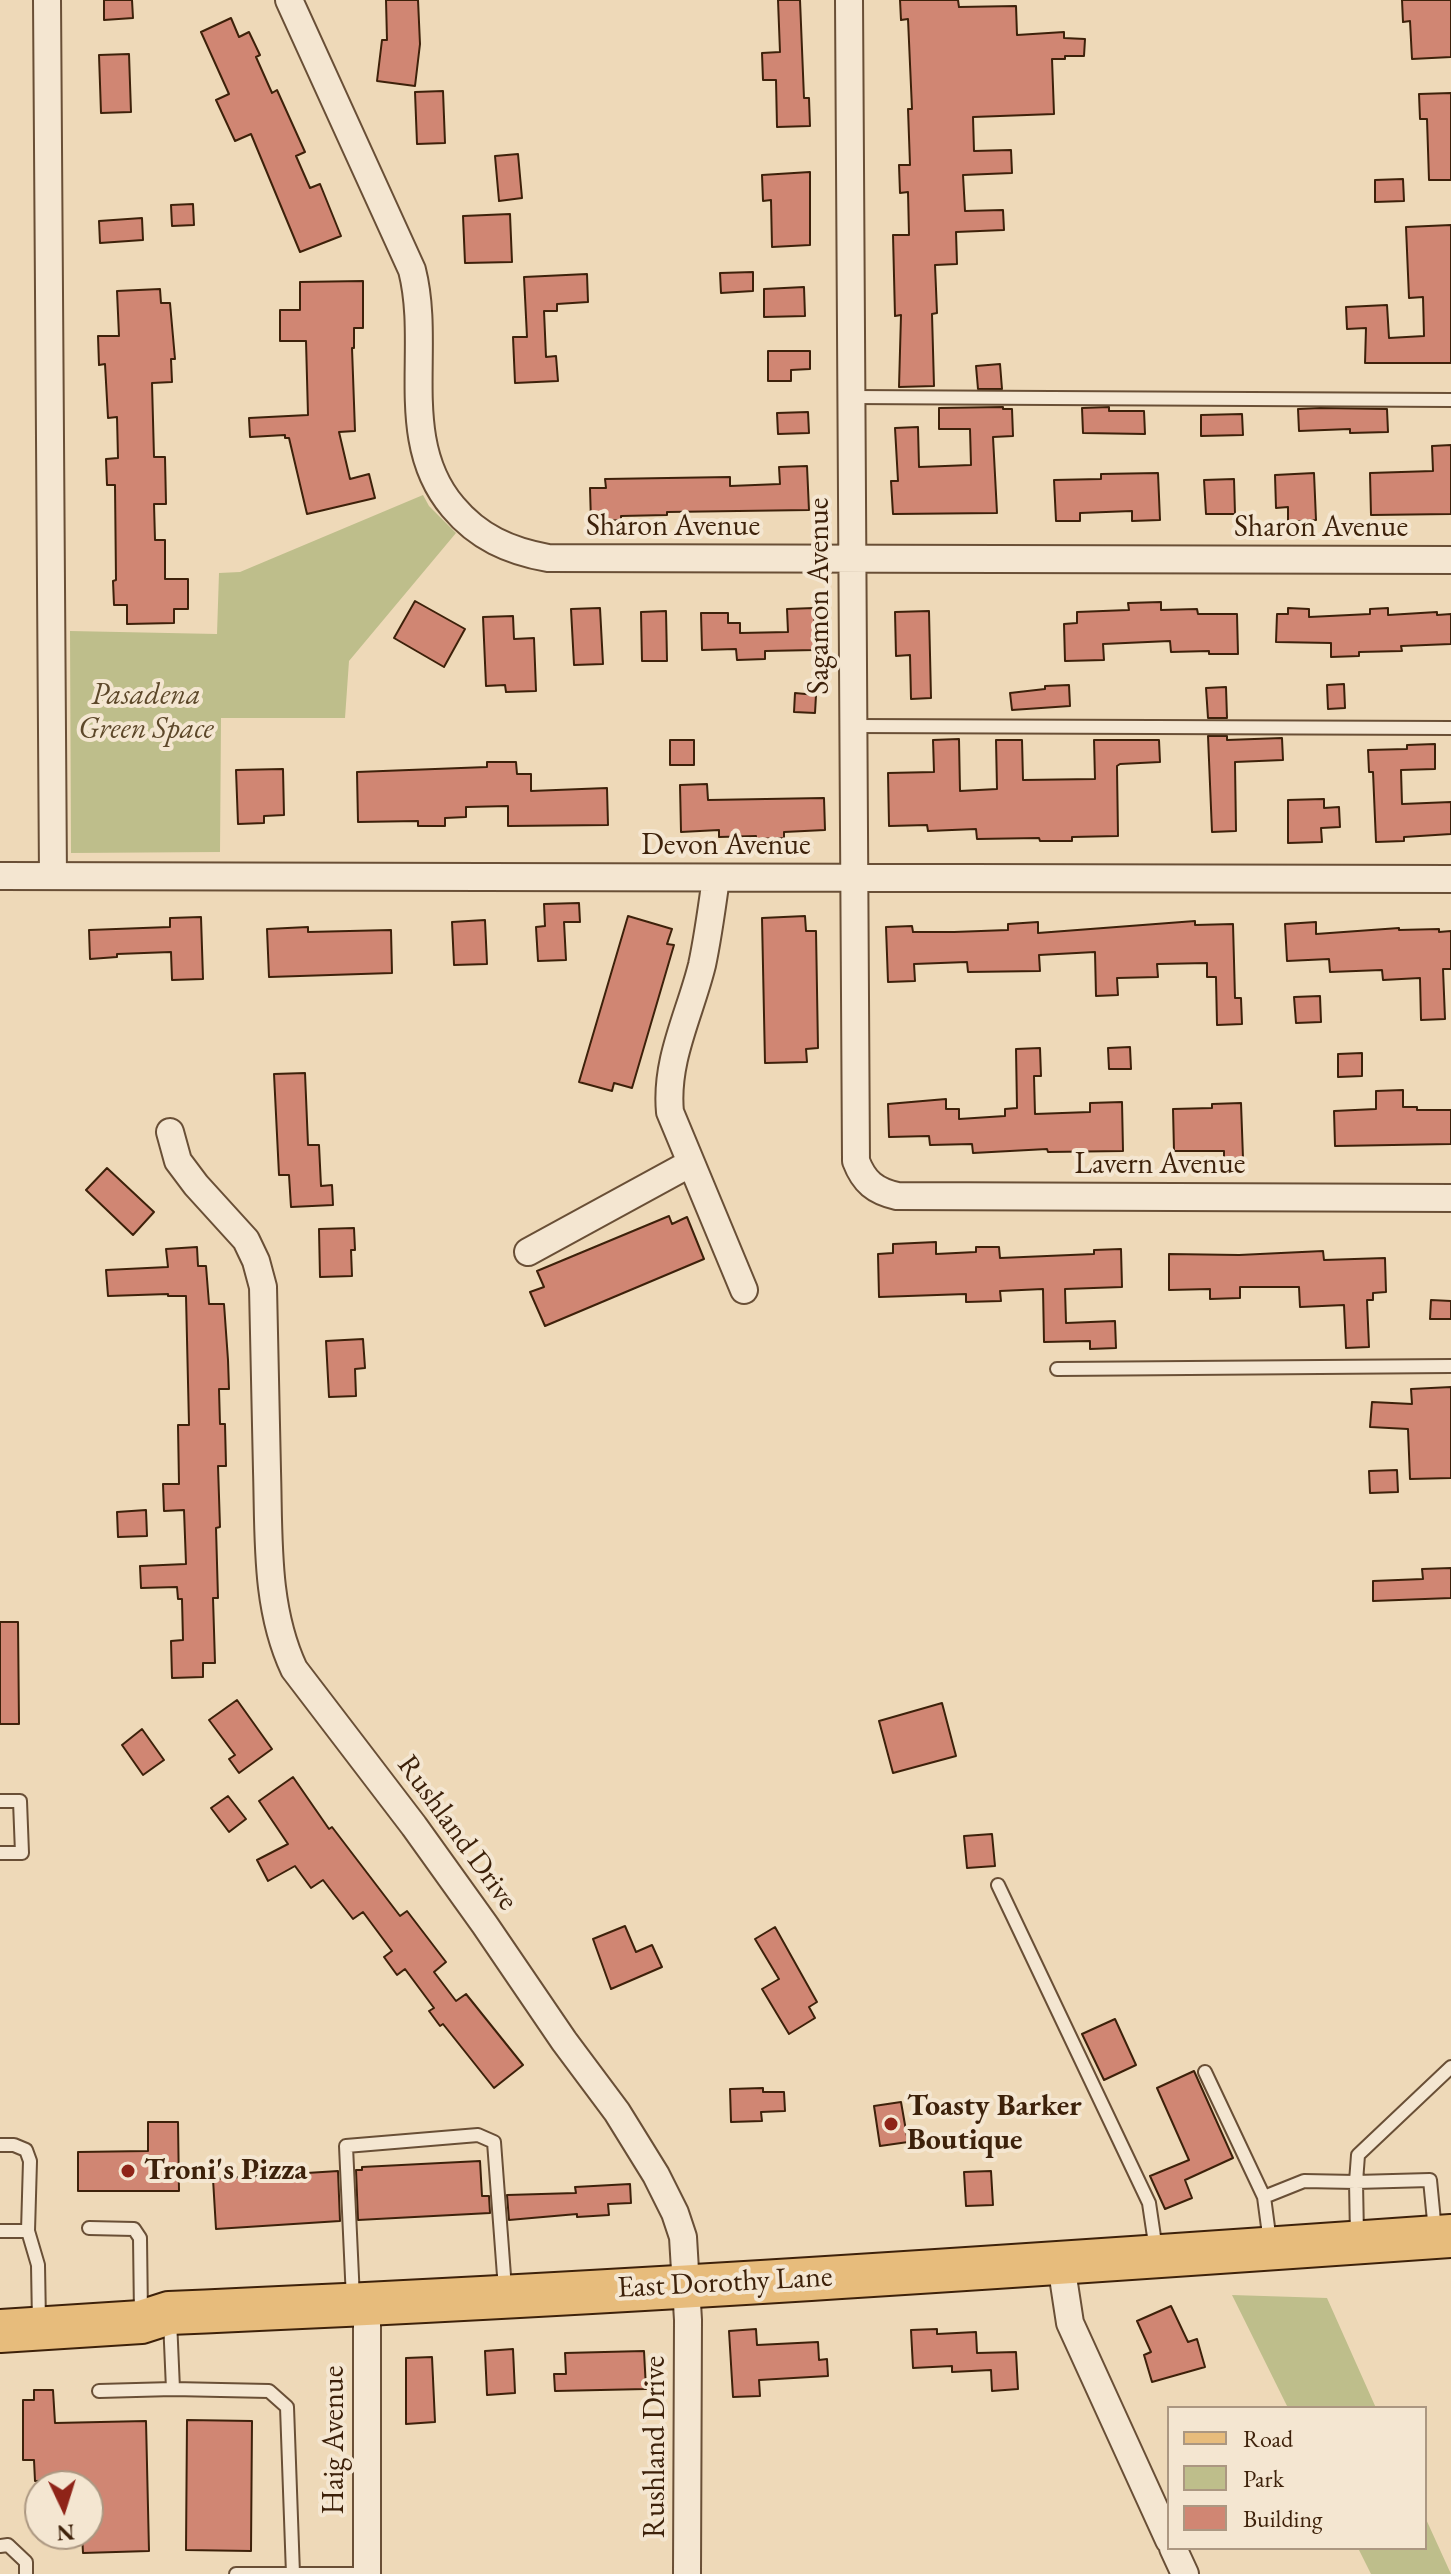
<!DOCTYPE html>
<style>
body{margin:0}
#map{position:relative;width:1451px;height:2574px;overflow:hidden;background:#eed9b8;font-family:"EB Garamond",serif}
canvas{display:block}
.legend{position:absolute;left:1167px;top:2406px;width:260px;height:144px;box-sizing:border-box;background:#f4e6d1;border:2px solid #ab9781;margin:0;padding:10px 14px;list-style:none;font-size:24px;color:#3d210a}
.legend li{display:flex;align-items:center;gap:16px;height:40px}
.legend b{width:40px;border:2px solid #ab9781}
.north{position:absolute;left:24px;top:2470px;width:80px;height:80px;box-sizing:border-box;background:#f4e6d1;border:2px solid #ab9781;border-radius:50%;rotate:176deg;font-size:22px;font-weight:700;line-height:32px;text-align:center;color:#3d210a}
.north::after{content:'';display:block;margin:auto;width:28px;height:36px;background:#8f2418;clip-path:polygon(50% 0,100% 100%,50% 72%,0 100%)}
</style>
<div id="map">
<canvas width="1451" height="2574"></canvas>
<ul class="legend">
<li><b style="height:10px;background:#e7bc7c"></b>Road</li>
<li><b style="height:22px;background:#bebe8b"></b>Park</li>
<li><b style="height:22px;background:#d08673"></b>Building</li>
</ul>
<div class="north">N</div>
</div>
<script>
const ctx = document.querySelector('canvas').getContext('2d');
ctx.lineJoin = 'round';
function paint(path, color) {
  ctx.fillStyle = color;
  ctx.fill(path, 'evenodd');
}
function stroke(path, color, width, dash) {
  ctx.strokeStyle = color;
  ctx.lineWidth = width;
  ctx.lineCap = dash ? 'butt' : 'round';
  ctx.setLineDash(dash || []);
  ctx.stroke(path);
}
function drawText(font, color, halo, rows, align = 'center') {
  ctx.font = font + ' "EB Garamond",serif';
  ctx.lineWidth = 8;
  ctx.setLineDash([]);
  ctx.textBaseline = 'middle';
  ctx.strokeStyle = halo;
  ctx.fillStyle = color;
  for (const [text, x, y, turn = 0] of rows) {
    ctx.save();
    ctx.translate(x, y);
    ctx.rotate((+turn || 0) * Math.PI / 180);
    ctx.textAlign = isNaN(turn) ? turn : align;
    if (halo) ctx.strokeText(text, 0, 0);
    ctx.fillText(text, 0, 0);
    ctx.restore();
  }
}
const green = new Path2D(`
 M 423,495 L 429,506 L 456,533 L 349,661 L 345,718 L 221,718 L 220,852 L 71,853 L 70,631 L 217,634 L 219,573 L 240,572 Z
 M 1232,2295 L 1327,2298 L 1376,2408 L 1288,2408 Z
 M 1425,2517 L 1451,2574 L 1371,2574 L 1358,2548 L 1425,2548 Z`);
const building = new Path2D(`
 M 104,0 L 132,0 L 133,18 L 104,20 Z
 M 386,0 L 418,0 L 420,44 L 415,86 L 377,81 L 382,40 L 387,40 Z
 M 778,0 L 800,0 L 804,98 L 809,98 L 810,126 L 777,127 L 776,80 L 763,80 L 762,53 L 780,52 Z
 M 900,0 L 958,0 L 959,7 L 1016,6 L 1017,35 L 1064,32 L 1064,38 L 1085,39 L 1084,56 L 1065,56 L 1065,59 L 1052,59 L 1054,114 L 973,117 L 974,151 L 1011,150 L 1012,173 L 963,175 L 965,211 L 1003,210 L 1004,230 L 956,232 L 957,264 L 935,265 L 937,313 L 932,314 L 934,386 L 899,387 L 901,315 L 895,316 L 893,235 L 909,235 L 908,192 L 900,193 L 899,165 L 910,165 L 908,109 L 912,109 L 908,19 L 901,20 Z
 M 1402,0 L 1451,0 L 1451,57 L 1412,59 L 1410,21 L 1403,22 Z
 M 231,18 L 239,37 L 249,32 L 260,55 L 256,57 L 272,93 L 277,90 L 305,152 L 296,156 L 310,188 L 320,184 L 341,236 L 300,252 L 251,134 L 235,141 L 216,100 L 229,94 L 201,32 Z
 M 129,54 L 131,112 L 101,113 L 99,55 Z
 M 443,91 L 445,143 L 417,144 L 415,92 Z
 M 1451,93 L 1451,180 L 1429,180 L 1427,119 L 1420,119 L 1419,94 Z
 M 518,154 L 522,198 L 499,201 L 495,156 Z
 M 810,172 L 810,245 L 772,247 L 771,200 L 763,201 L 762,175 Z
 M 1403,179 L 1404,201 L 1375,202 L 1375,180 Z
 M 193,204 L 194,225 L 172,226 L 171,205 Z
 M 510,214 L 512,262 L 465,263 L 463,216 Z
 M 142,218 L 143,240 L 100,243 L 99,221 Z
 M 1451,225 L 1451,363 L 1365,363 L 1366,328 L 1347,329 L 1346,307 L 1387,305 L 1389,338 L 1424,336 L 1423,297 L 1409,298 L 1406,227 Z
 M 753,272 L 753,291 L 721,293 L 720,273 Z
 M 587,274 L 588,302 L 557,304 L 557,311 L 544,311 L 546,357 L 556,356 L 558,381 L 515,383 L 513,337 L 527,337 L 524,277 Z
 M 363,281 L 363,328 L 354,328 L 354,348 L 352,348 L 355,431 L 339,432 L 350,479 L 369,474 L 375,498 L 307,514 L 289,438 L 285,438 L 285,435 L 250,437 L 249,418 L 308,415 L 306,341 L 280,341 L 280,310 L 300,310 L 300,282 Z
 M 804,287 L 805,316 L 764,317 L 764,289 Z
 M 160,289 L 161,303 L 170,303 L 175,359 L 171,359 L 172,382 L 152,383 L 154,457 L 165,457 L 166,504 L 154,504 L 155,540 L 165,540 L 165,579 L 188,579 L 188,609 L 174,609 L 174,623 L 127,624 L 127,605 L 114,605 L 113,581 L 116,580 L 115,485 L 107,485 L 106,459 L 118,458 L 117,417 L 108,418 L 105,364 L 99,365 L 98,336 L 119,336 L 117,291 Z
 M 768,351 L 810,351 L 810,369 L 791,370 L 791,381 L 768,381 Z
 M 1000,364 L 1002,389 L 978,389 L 976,366 Z
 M 1003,407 L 1003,409 L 1012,409 L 1013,436 L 993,437 L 997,513 L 893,514 L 891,481 L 898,481 L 895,428 L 918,427 L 919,467 L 971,465 L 970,429 L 939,429 L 939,408 Z
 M 1109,407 L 1109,411 L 1144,411 L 1145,434 L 1083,433 L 1082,408 Z
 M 1320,408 L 1387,409 L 1388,432 L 1350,433 L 1350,429 L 1299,431 L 1298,409 Z
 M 808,412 L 809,433 L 778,434 L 777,413 Z
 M 1242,414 L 1243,435 L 1201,436 L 1201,415 Z
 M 1451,445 L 1451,514 L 1371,515 L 1370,473 L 1433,471 L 1432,446 Z
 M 807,466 L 809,510 L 667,512 L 667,515 L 621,516 L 621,520 L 591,522 L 590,488 L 606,488 L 605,479 L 730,477 L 730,486 L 780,484 L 779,467 Z
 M 1158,473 L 1160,520 L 1132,521 L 1132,511 L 1080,513 L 1080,521 L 1056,521 L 1054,480 L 1101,479 L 1101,474 Z
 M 1314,473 L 1316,520 L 1288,522 L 1288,507 L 1276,508 L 1275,475 Z
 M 1234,479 L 1235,514 L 1206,514 L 1204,480 Z
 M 415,601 L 465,629 L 444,667 L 394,638 Z
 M 1161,602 L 1161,610 L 1197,609 L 1198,614 L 1237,614 L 1238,654 L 1209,654 L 1209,651 L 1171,652 L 1170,641 L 1103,644 L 1104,660 L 1065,661 L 1064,624 L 1077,623 L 1077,612 L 1129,610 L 1128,603 Z
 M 600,608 L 603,664 L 574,665 L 571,609 Z
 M 814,608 L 815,650 L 765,651 L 765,659 L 737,660 L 736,649 L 702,650 L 701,613 L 728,613 L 728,623 L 740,623 L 740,633 L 788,632 L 787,609 Z
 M 1288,608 L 1309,609 L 1309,617 L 1370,614 L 1370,609 L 1388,608 L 1388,615 L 1437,612 L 1437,615 L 1451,614 L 1451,644 L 1401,646 L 1402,651 L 1359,652 L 1359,656 L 1331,657 L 1331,643 L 1276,642 L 1277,614 L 1288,614 Z
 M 666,611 L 667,661 L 642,661 L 641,612 Z
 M 929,611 L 931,698 L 911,699 L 910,655 L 896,656 L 895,612 Z
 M 513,616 L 514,639 L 534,638 L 536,691 L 506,692 L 505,685 L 486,686 L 483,617 Z
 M 1344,684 L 1345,708 L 1328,709 L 1327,685 Z
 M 1069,685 L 1070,706 L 1012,710 L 1010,693 L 1045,689 L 1045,686 Z
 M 1226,687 L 1227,718 L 1208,718 L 1206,688 Z
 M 795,693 L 816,695 L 815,713 L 794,712 Z
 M 1208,736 L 1227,736 L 1227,740 L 1282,738 L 1283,760 L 1235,762 L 1236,831 L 1212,832 Z
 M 959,739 L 960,791 L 997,789 L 996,740 L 1022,740 L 1023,780 L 1095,779 L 1094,740 L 1159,740 L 1160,762 L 1120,764 L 1117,766 L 1118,836 L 1072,837 L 1072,841 L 1040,841 L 1039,838 L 977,839 L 976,829 L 928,831 L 927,825 L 889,826 L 888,773 L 934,772 L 933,740 Z
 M 670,740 L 694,740 L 694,765 L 670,765 Z
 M 1435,744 L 1435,769 L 1401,770 L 1402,804 L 1451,802 L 1451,834 L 1404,837 L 1404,841 L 1376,842 L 1373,772 L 1369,772 L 1368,750 L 1407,749 L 1407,745 Z
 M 487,762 L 516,762 L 517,774 L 531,774 L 531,791 L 607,788 L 608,825 L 508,826 L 508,806 L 466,807 L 466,817 L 445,818 L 445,826 L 418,826 L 418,821 L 358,822 L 357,772 L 487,767 Z
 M 283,769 L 284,815 L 264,816 L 264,823 L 238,824 L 236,770 Z
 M 707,784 L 708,800 L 824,798 L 825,830 L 784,832 L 784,838 L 756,839 L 756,836 L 719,837 L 719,830 L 681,832 L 680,785 Z
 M 1324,799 L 1324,808 L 1339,807 L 1340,827 L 1321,828 L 1322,842 L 1288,843 L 1288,800 Z
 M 579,903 L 580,922 L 564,922 L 566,960 L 538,961 L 536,927 L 545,926 L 544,904 Z
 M 628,916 L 672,929 L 667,944 L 674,945 L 632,1088 L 614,1083 L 612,1091 L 579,1082 Z
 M 805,916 L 806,931 L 816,931 L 818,1048 L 806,1049 L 807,1062 L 765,1063 L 762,918 Z
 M 201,917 L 203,979 L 172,980 L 171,952 L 117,954 L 117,957 L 90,959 L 89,930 L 170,927 L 170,918 Z
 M 485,920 L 487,964 L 454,965 L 452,922 Z
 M 1195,921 L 1195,925 L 1233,924 L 1235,998 L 1241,998 L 1242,1024 L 1217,1025 L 1216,977 L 1207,977 L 1207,963 L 1157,964 L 1158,977 L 1117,978 L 1118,995 L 1096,996 L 1095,952 L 1039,955 L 1040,971 L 968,972 L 967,962 L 914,964 L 915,981 L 888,982 L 886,927 L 912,926 L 913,932 L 954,932 L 1008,930 L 1008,924 L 1038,922 L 1038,933 Z
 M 1316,922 L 1316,934 L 1399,928 L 1399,930 L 1439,929 L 1439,932 L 1451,931 L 1451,969 L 1443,969 L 1445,1019 L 1421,1020 L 1420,978 L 1383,980 L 1382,970 L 1330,972 L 1329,959 L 1287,961 L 1285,924 Z
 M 308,927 L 308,932 L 391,930 L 392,973 L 269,977 L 267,929 Z
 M 1320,996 L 1321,1022 L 1296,1023 L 1294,997 Z
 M 1130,1047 L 1131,1069 L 1109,1069 L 1108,1048 Z
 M 1040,1048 L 1041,1076 L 1034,1076 L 1035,1114 L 1090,1112 L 1090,1103 L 1122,1102 L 1123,1151 L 1048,1152 L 1047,1149 L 973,1153 L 972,1144 L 930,1145 L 929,1136 L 889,1137 L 888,1104 L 946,1099 L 946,1109 L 959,1109 L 959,1119 L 1005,1116 L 1005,1109 L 1017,1108 L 1016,1049 Z
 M 1362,1053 L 1362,1076 L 1338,1077 L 1338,1054 Z
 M 305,1073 L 308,1145 L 319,1145 L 321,1186 L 332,1185 L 333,1205 L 291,1207 L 289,1175 L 279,1175 L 274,1074 Z
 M 1403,1090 L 1403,1107 L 1417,1107 L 1417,1110 L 1451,1110 L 1451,1144 L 1335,1146 L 1334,1111 L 1376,1109 L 1376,1091 Z
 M 1241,1103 L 1243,1158 L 1224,1159 L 1224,1151 L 1174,1151 L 1173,1109 L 1212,1108 L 1212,1104 Z
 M 107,1168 L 154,1212 L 133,1235 L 86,1190 Z
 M 669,1216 L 672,1224 L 687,1217 L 704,1259 L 545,1326 L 530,1292 L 544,1287 L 537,1271 Z
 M 354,1228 L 355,1250 L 351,1250 L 352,1276 L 320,1277 L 319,1229 Z
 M 936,1242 L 936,1254 L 976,1252 L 976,1247 L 999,1247 L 1000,1258 L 1094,1254 L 1094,1250 L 1121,1249 L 1122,1287 L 1065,1289 L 1066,1323 L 1115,1321 L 1116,1348 L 1090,1349 L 1090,1341 L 1044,1342 L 1043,1289 L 1000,1291 L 1001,1301 L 966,1302 L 966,1294 L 879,1297 L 878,1254 L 893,1253 L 893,1244 Z
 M 197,1247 L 198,1266 L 206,1266 L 209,1304 L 224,1304 L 228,1360 L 229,1389 L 219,1389 L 220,1424 L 225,1424 L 226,1466 L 218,1466 L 220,1527 L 216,1528 L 218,1598 L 213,1598 L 215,1663 L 203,1663 L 203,1677 L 172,1678 L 171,1641 L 183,1640 L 182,1599 L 178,1599 L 177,1587 L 141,1588 L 140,1566 L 186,1564 L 184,1510 L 164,1511 L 163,1484 L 179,1484 L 178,1425 L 189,1425 L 186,1296 L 168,1296 L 168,1294 L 108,1296 L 106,1270 L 168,1267 L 166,1249 Z
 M 1323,1251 L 1324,1260 L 1385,1258 L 1386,1292 L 1373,1293 L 1373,1300 L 1367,1300 L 1369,1347 L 1346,1348 L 1344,1305 L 1300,1307 L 1299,1287 L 1240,1287 L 1240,1298 L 1210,1299 L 1210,1289 L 1169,1290 L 1169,1254 L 1239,1255 Z
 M 1431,1300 L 1451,1301 L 1451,1319 L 1430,1319 Z
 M 363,1339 L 365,1368 L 355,1369 L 356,1396 L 329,1397 L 326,1341 Z
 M 1451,1387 L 1451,1478 L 1410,1479 L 1408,1429 L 1370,1427 L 1372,1402 L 1412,1404 L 1411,1389 Z
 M 1397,1470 L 1398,1492 L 1370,1493 L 1369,1471 Z
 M 146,1510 L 147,1536 L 118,1537 L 117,1512 Z
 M 1451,1568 L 1451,1598 L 1373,1601 L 1373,1581 L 1423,1579 L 1422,1569 Z
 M 0,1622 L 18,1622 L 19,1724 L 0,1724 Z
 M 237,1700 L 272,1749 L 239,1773 L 229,1759 L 235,1755 L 209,1720 Z
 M 942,1703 L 956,1756 L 893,1773 L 879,1721 Z
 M 142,1729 L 164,1760 L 143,1775 L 122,1745 Z
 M 293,1777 L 329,1829 L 332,1827 L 400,1916 L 407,1911 L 446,1962 L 434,1972 L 456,2001 L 466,1994 L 523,2065 L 494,2088 L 443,2024 L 440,2026 L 429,2011 L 434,2008 L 405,1969 L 397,1975 L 384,1957 L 392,1951 L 363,1912 L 353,1919 L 323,1880 L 311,1888 L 295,1866 L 268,1881 L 257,1860 L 288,1844 L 259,1801 Z
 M 228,1796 L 246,1819 L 229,1832 L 211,1808 Z
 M 992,1834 L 995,1866 L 967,1868 L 964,1836 Z
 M 625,1926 L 636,1952 L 652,1945 L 662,1967 L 611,1989 L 593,1939 Z
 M 775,1927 L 817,2002 L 809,2007 L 815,2018 L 789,2034 L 762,1989 L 779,1979 L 755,1939 Z
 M 1115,2019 L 1136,2065 L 1104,2080 L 1082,2034 Z
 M 1194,2071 L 1233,2158 L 1185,2180 L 1192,2198 L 1165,2209 L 1150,2176 L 1189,2160 L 1157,2088 Z
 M 763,2088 L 763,2092 L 784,2092 L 785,2111 L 761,2112 L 762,2121 L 731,2122 L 730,2089 Z
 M 901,2102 L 908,2142 L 880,2146 L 874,2106 Z
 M 148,2122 L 178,2122 L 179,2191 L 78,2191 L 78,2152 L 148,2151 Z
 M 480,2161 L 482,2196 L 489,2196 L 490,2213 L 358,2220 L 356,2170 L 362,2170 L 362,2167 Z
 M 338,2171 L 340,2221 L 216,2229 L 213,2179 Z
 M 991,2171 L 993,2205 L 966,2206 L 964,2172 Z
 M 630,2184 L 631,2203 L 608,2204 L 609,2215 L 577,2217 L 577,2214 L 509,2220 L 507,2195 L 576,2193 L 575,2187 Z
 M 1171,2306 L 1188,2342 L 1197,2339 L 1205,2367 L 1152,2382 L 1144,2355 L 1151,2352 L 1137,2321 Z
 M 756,2329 L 757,2345 L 818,2342 L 819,2360 L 827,2359 L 828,2376 L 759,2380 L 760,2396 L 733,2397 L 729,2331 Z
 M 937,2329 L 937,2334 L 976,2332 L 977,2353 L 1016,2352 L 1018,2389 L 992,2391 L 991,2370 L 952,2372 L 952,2366 L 913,2368 L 911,2330 Z
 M 513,2349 L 515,2393 L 487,2395 L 485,2351 Z
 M 644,2351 L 646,2389 L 555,2391 L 554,2374 L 566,2374 L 565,2353 Z
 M 432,2357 L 435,2422 L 406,2424 L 406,2358 Z
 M 34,2390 L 53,2390 L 55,2423 L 146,2421 L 149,2551 L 83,2553 L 82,2534 L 88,2534 L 88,2486 L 81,2486 L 81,2480 L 35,2481 L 34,2460 L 23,2460 L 23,2400 L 34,2400 Z
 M 187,2420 L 252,2421 L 251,2551 L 186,2550 Z`);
const service = new Path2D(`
 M 851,397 L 1451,400
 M 853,726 L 1451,728
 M 1057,1369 L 1451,1366
 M 0,1801 L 20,1801 L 22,1853 L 0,1853
 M 998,1885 L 1149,2203 L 1156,2250
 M 1205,2072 L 1264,2197 L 1270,2242
 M 0,2145 L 14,2145 L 26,2150 L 30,2161 L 28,2231 L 38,2265 L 39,2322
 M 1264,2197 L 1304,2181 L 1356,2182 L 1430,2180 L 1435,2231
 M 89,2228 L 134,2229 L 140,2238 L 141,2315
 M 0,2231 L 28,2231
 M 1357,2236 L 1356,2182 L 1358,2155 L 1451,2067
 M 353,2299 L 346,2146 L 478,2135 L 494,2142 L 505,2289
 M 170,2320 L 173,2389 L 269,2391 L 287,2407 L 293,2574
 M 99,2391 L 173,2389
 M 0,2546 L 8,2545 L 26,2562 L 26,2574
 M 236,2574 L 367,2574`);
const minor = new Path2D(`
 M 47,0 L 53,876
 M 289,0 L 412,270 C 432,348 396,440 453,507 C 478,537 509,551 548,558 L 1451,560
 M 849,0 L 856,1161 C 864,1182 875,1191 897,1196 L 1451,1198
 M 0,876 L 1451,879
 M 716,878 C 712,907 708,937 702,965 C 690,1014 665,1060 670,1112 L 744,1290
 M 170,1132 L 178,1161 L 196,1185 L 246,1240 L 256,1261 L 263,1287 C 264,1348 266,1409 267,1471 C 269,1537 265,1607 294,1669 L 414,1826 L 485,1925 L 564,2041 L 617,2112 L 656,2175 L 675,2213 L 683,2237 L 688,2320 L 687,2574
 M 528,1252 L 691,1163
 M 1061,2264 L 1070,2323 L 1169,2540
 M 367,2305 L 367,2574
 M 1173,2548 L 1185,2574`);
const primary = new Path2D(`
 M 0,2331 L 141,2322 L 169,2313 C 597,2295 1024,2266 1451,2236`);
const markers = [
 [891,2124,8,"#8f2418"],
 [128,2171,8,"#8f2418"]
];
const streetNames = [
 ["Sharon Avenue",673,527],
 ["Sharon Avenue",1321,528],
 ["Sagamon Avenue",820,596,-90],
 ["Devon Avenue",726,846],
 ["Lavern Avenue",1160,1165],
 ["Rushland Drive",457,1833,54],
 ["East Dorothy Lane",725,2283,-3],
 ["Haig Avenue",335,2440,-90],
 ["Rushland Drive",656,2447,-90]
];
const parkNames = [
 ["Pasadena",146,696],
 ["Green Space",146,730]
];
const poiNames = [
 ["Toasty Barker",907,2107],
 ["Boutique",907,2141],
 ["Troni's Pizza",144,2171]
];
paint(green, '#bebe8b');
paint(building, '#d08673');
stroke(building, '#3d210a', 2);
stroke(service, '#694f36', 16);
stroke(minor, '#694f36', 30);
stroke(primary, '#3d210a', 46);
stroke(service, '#f4e6d1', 12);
stroke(minor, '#f4e6d1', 26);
stroke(primary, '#e7bc7c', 42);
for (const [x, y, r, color] of markers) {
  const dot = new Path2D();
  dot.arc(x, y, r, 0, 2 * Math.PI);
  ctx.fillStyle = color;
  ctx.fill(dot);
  stroke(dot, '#f4e6d1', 3);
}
drawText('30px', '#3d210a', '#f4e6d1', streetNames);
drawText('italic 30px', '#5d482a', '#f4e6d1', parkNames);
drawText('bold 30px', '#3d210a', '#f4e6d1', poiNames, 'left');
</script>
